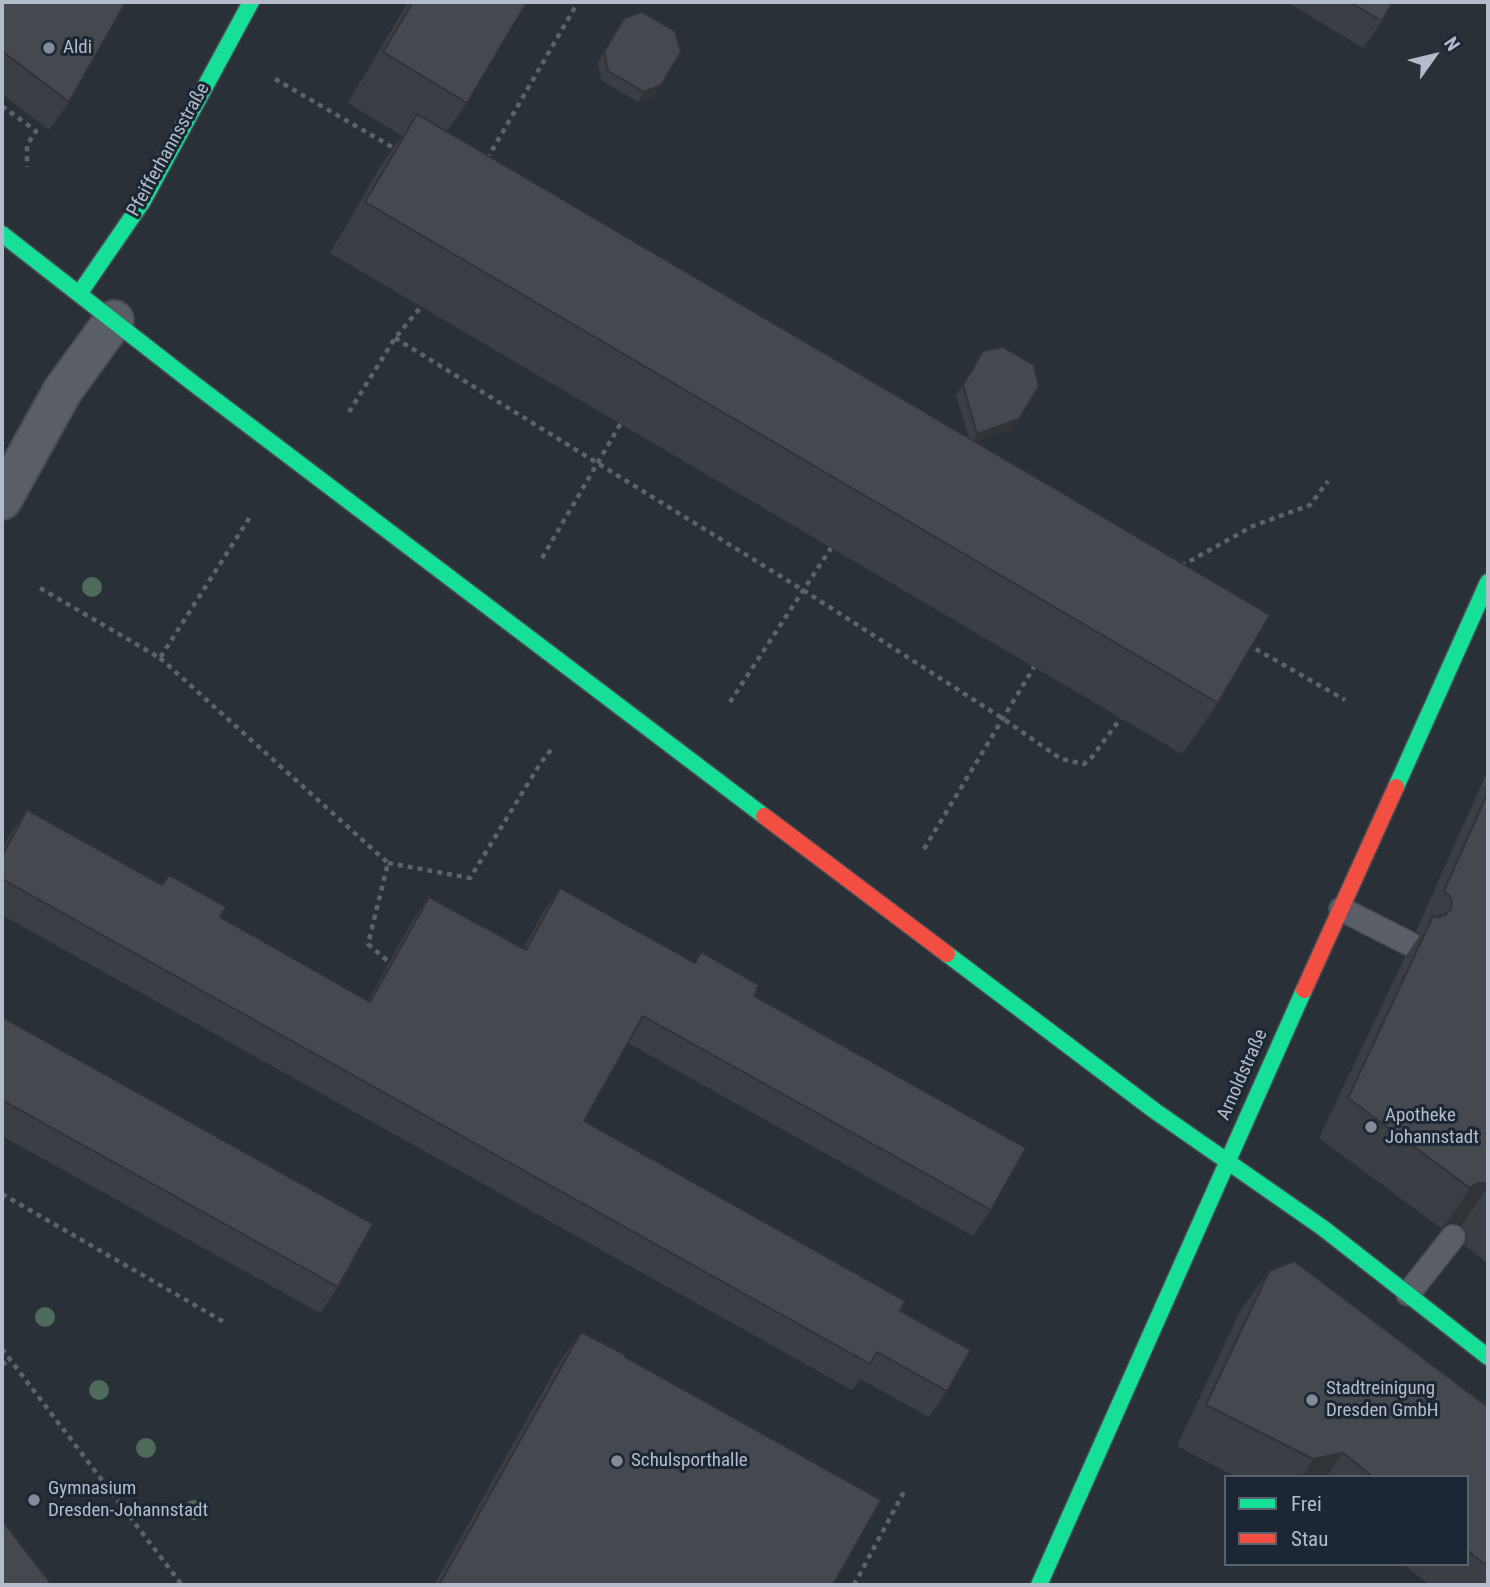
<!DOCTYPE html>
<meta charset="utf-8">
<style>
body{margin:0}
#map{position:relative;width:1490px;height:1587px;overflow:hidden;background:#2a3038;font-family:"Roboto Condensed",sans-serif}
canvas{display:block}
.frame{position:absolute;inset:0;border:4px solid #b4bcc9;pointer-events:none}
.legend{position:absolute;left:1224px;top:1475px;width:245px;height:91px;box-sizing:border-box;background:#1d2633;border:2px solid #59626f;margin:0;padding:9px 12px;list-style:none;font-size:21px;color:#b4bcc9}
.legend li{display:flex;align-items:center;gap:14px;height:35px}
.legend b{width:35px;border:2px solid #59626f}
.north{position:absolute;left:1399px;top:21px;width:70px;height:70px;-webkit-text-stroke:5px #1d2633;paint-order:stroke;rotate:56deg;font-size:19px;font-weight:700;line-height:28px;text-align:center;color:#b4bcc9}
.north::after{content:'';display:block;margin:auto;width:24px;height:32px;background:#b4bcc9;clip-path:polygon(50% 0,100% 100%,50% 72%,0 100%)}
</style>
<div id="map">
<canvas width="1490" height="1587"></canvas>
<div class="frame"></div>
<ul class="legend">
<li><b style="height:9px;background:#16e098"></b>Frei</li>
<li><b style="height:9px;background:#f24e42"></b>Stau</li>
</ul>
<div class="north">N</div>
</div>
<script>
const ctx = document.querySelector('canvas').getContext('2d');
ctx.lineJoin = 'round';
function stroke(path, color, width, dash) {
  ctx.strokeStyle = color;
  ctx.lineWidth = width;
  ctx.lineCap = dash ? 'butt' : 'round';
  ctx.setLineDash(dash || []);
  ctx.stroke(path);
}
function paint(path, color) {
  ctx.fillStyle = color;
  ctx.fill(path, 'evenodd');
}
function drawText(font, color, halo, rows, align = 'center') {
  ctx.font = font + ' "Roboto Condensed",sans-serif';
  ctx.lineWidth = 6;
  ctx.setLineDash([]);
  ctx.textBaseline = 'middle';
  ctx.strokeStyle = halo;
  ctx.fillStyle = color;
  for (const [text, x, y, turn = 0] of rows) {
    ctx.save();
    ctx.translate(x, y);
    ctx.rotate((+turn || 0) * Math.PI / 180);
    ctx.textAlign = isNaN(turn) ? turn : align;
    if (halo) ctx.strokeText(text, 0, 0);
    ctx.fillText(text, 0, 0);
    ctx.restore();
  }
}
const path = new Path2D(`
 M 275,79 L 392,147
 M 2,106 L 36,131 L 27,145 L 27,167
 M 487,159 L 578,2
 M 395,338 L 803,590 L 1002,718 L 1061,759 L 1084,764 L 1092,757 L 1121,718
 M 349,412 L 395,338 L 421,307
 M 542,558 L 621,423
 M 1181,566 L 1253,526 L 1310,505 L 1328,481
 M 40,588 L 160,658 L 250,517
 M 1247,644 L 1345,700
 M 160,658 L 388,863 L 368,944 L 389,962
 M 730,702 L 831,548
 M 924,849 L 1034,667
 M 388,863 L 470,878 L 540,764 L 553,747
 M 2,1194 L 224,1322
 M 2,1349 L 182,1585
 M 2,1365 L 9,1360
 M 854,1585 L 906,1488`);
const lane = new Path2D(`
 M 1341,909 L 1410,944
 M 1408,1294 L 1453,1237`);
const street = new Path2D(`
 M 2,500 L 63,390 L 114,320`);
const fast = new Path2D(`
 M 2,234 L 189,380 L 764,816
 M 79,294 L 143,201 L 251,2
 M 1396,787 L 1488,582
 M 947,954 L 1155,1111 L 1323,1228 L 1488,1357
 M 1039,1585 L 1304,990`);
const jam = new Path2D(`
 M 764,816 L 947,954
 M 1304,990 L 1396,787`);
const trees = [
 [92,587],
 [45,1317],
 [99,1390],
 [146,1448],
 [194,1510]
];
const wall = new Path2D(`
 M 2,2 L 69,102 L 49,130 L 2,94 Z
 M 408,2 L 527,2 L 467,103 L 447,131 L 969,438 L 956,395 L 983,351 L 1012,429 L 976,442 L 1218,703 L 1182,754 L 330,253 L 382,164 L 402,136 L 348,103 Z
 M 1287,2 L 1393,2 L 1382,21 L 1363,48 Z
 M 624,18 L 655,95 L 638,102 L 601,80 L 598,62 Z
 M 1488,770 L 1488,1263 L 1464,1245 L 1467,1240 L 1466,1232 L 1461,1226 L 1456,1223 L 1448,1224 L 1442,1229 L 1319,1138 L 1405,957 L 1420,935 L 1416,931 Z
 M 27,810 L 162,885 L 169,875 L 220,917 L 368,1001 L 411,923 L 429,897 L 523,949 L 542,914 L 560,888 L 694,963 L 701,952 L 754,996 L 991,1210 L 973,1236 L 628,1043 L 584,1121 L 900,1311 L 947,1391 L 929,1417 L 860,1379 L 852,1390 L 2,915 L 2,849 L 9,836 Z
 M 2,1017 L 338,1287 L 320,1313 L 2,1136 Z
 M 1269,1271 L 1488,1407 L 1488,1585 L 1430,1585 L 1403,1564 L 1467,1564 L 1467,1477 L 1236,1477 L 1177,1446 L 1239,1313 Z
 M 581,1332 L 625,1357 L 833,1585 L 434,1585 L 558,1364 Z`);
const shadedWall = new Path2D(`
 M 661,85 L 655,95 L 638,102 L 644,92 Z
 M 1019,419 L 1012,429 L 971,444 L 977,434 Z
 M 1477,1183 L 1484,1183 L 1488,1185 L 1488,1187 L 1461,1226 L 1456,1223 L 1448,1224 L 1442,1229 L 1470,1188 Z
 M 1343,1453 L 1326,1477 L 1301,1477 L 1313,1459 Z`);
const building = new Path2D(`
 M 2,2 L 126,2 L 69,102 L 2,51 Z
 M 413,2 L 527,2 L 467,103 L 383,52 Z
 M 1349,2 L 1393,2 L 1382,21 Z
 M 642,12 L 675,31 L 681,52 L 661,85 L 644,92 L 608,71 L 604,52 L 624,18 Z
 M 417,114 L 1270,615 L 1218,703 L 365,202 Z
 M 1003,347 L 1034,365 L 1039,386 L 1019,419 L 977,434 L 963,385 L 983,351 Z
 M 1488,792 L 1488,1185 L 1484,1183 L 1477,1183 L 1470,1188 L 1348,1098 L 1433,916 L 1438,917 L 1445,915 L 1451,909 L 1452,902 L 1450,896 L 1444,891 Z
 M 27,810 L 162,885 L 169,875 L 226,907 L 220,917 L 370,1002 L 429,897 L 526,950 L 560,888 L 695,963 L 701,952 L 759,985 L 754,996 L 1026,1148 L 991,1210 L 643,1016 L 584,1121 L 905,1301 L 900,1311 L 971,1350 L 947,1391 L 877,1352 L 870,1364 L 2,879 L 2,856 Z
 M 2,1017 L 373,1224 L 338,1287 L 2,1100 Z
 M 1294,1261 L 1488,1407 L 1488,1567 L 1467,1550 L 1467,1477 L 1373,1477 L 1343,1453 L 1313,1459 L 1206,1405 L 1269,1271 Z
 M 581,1332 L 626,1355 L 625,1357 L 881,1500 L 833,1585 L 439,1585 Z
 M 2,1520 L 52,1585 L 2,1585 Z`);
const markers = [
 [49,48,7,"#848b96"],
 [1371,1127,7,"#848b96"],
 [1312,1400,7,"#848b96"],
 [617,1461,7,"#848b96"],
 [34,1500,7,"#848b96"]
];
const poiNames = [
 ["Aldi",63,48],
 ["Apotheke",1385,1116],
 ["Johannstadt",1385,1138],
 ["Stadtreinigung",1326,1389],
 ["Dresden GmbH",1326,1411],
 ["Schulsporthalle",631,1461],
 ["Gymnasium",48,1489],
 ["Dresden-Johannstadt",48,1511]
];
const streetNames = [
 ["Pfeifferhannsstraße",169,150,-61],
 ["Arnoldstraße",1243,1075,-66]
];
stroke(lane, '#484c53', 26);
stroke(street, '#484c53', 42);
stroke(fast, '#484c53', 19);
stroke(jam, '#484c53', 19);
stroke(path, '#5d636a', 4.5, [5, 5]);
stroke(lane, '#5a5e66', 23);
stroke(street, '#5a5e66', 38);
stroke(fast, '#16e098', 16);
stroke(jam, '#f24e42', 16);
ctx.fillStyle = '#4e6a5a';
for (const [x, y] of trees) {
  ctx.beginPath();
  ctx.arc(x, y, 10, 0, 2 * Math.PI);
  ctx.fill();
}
paint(wall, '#3a3f45');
paint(shadedWall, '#303338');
paint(building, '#444950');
stroke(building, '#303338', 2);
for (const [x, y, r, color] of markers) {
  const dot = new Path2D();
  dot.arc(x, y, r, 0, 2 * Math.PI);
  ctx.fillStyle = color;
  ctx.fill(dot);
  stroke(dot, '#1d2633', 2.5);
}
drawText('19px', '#b4bcc9', '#1d2633', poiNames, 'left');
drawText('19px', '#b4bcc9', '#1d2633', streetNames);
</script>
